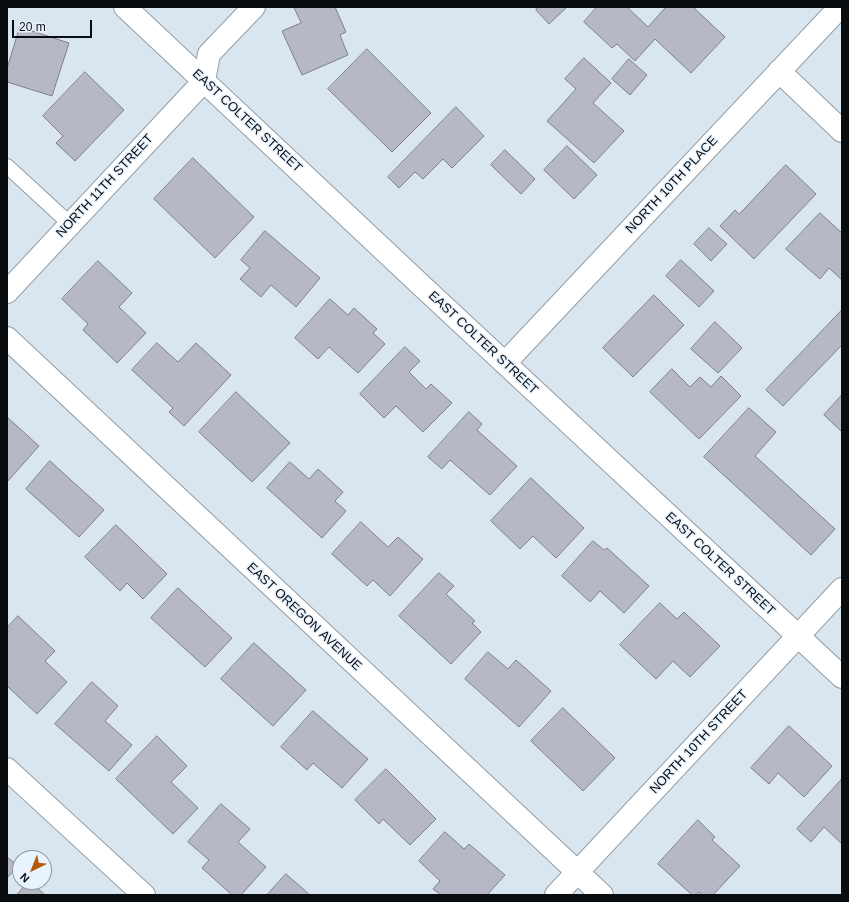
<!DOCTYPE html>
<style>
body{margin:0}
#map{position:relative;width:849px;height:902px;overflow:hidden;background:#dae6ef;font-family:Arial,sans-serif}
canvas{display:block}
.frame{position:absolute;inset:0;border:8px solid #090d10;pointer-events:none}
.north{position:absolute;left:12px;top:850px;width:40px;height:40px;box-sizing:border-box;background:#e8f3fd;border:1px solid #8f979e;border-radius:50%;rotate:223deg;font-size:11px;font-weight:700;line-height:16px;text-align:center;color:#090d10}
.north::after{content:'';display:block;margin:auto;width:14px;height:18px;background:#b65808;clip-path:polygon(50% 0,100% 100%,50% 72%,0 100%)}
.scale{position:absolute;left:12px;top:20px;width:80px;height:18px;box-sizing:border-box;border:2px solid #090d10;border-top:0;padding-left:5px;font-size:12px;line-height:14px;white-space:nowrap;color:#090d10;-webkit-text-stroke:3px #e8f3fd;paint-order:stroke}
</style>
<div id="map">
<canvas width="849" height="902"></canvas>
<div class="frame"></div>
<div class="north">N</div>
<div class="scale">20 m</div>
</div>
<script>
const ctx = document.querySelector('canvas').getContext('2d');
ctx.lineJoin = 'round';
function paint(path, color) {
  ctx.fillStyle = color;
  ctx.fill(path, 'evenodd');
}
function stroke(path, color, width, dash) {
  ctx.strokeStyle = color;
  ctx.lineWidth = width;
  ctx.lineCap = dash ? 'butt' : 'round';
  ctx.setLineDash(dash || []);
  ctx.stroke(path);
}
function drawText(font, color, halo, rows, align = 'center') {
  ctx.font = font + ' Arial,sans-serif';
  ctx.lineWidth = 3;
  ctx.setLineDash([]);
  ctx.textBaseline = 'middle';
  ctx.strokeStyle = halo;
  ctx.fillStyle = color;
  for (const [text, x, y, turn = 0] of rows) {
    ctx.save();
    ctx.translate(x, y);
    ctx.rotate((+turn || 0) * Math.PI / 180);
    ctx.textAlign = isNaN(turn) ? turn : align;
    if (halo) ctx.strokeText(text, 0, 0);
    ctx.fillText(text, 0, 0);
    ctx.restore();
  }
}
const building = new Path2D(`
 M 294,7 L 335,7 L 346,32 L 340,35 L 348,55 L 302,75 L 282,31 L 301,23 Z
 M 538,7 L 567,7 L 549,24 L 536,10 Z
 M 597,7 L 627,7 L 648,27 L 666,7 L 693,7 L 725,37 L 691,73 L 655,39 L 635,61 L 617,44 L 612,48 L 584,22 Z
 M 20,27 L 69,43 L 52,96 L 7,82 L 7,69 Z
 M 367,49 L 431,113 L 392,152 L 328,89 Z
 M 584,58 L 611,83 L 593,103 L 624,131 L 594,163 L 547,121 L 576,89 L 565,79 Z
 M 629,59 L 647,75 L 630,95 L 612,79 Z
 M 85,72 L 124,110 L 75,161 L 56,143 L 63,136 L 43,116 Z
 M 456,107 L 484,136 L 452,168 L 443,159 L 423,179 L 415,172 L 399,188 L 388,177 Z
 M 567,146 L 597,175 L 574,199 L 544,170 Z
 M 505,150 L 535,179 L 521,194 L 491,165 Z
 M 193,158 L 254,217 L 215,258 L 154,199 Z
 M 786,165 L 816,194 L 754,259 L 720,226 L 735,210 L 739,214 Z
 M 820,213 L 842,233 L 842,280 L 829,268 L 820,279 L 786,249 Z
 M 709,228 L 727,244 L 711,261 L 694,244 Z
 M 265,231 L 320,278 L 296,307 L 271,285 L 261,297 L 240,279 L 250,268 L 241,260 Z
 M 681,260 L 714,291 L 699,307 L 666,276 Z
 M 98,261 L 132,293 L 119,307 L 146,333 L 117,363 L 83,330 L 88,324 L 62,299 Z
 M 654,295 L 684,325 L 633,377 L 603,348 Z
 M 330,299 L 348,315 L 354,308 L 377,329 L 373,333 L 385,344 L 358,373 L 329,347 L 318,359 L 295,338 Z
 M 842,310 L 842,345 L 783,406 L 766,390 Z
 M 715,322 L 742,348 L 718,373 L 691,349 Z
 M 157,343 L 178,362 L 196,343 L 231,375 L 184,426 L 169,412 L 173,408 L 132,370 Z
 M 405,347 L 420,361 L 409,372 L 426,389 L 431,384 L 452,403 L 423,432 L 396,406 L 384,418 L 360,394 Z
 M 672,369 L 690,387 L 700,377 L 711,387 L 721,376 L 741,396 L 699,439 L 650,392 Z
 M 236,392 L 290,443 L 252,482 L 199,432 Z
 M 842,395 L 842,430 L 841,431 L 824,415 Z
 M 749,408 L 776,432 L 755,456 L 835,529 L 811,555 L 704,457 Z
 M 469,412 L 482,424 L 477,430 L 517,466 L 490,495 L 450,460 L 442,469 L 428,457 Z
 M 7,417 L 39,446 L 7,482 Z
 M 50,461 L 104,510 L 79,537 L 26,489 Z
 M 290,462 L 309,479 L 318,469 L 343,492 L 335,501 L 346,511 L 322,538 L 267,488 Z
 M 531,478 L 584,528 L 556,558 L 533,536 L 520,549 L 491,521 Z
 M 361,522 L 388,547 L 398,537 L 423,559 L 390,596 L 373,580 L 367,586 L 332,554 Z
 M 116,525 L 167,574 L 143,599 L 127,583 L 120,591 L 85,557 Z
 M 593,541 L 604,550 L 607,548 L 649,586 L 624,613 L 600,591 L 590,602 L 562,576 Z
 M 439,573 L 454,586 L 446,594 L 475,621 L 472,623 L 481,632 L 451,664 L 399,616 Z
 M 178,588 L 232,638 L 205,667 L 151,618 Z
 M 660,603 L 677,619 L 684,612 L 720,646 L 690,677 L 673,661 L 656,679 L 620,645 Z
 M 18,616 L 55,651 L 45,661 L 67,682 L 37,714 L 7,686 L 7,628 Z
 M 254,643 L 306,690 L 273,726 L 221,679 Z
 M 488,652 L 508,669 L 516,660 L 551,691 L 519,727 L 465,679 Z
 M 92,682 L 118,706 L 105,721 L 132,745 L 109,771 L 55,724 Z
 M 563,708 L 615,758 L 583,791 L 531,741 Z
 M 313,711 L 368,759 L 342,788 L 313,763 L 307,770 L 281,747 Z
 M 789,726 L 832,766 L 804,797 L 778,773 L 769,784 L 751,768 Z
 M 157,736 L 187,766 L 171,782 L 198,808 L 173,834 L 116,779 Z
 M 386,769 L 436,819 L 410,845 L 383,819 L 379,824 L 355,800 Z
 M 842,779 L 842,844 L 824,827 L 811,842 L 797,829 Z
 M 221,804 L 250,829 L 238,842 L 266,867 L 241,895 L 232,895 L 202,868 L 209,860 L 188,842 Z
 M 698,820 L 715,837 L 712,840 L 740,866 L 713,895 L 702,895 L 699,892 L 696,895 L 692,895 L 658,864 Z
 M 445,832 L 464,849 L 469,844 L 505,875 L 487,895 L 441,895 L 433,889 L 440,881 L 419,861 Z
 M 7,857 L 18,866 L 7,878 Z
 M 286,874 L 310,895 L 267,895 Z
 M 28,882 L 31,882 L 45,895 L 17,895 Z`);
const service = new Path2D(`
 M 7,166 L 70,224`);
const minor = new Path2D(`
 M 779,71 L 842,131
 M 7,292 L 204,81 L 209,54 L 254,7
 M 7,338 L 602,895
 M 505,363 L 840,7
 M 7,769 L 144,895
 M 556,895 L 842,589`);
const tertiary = new Path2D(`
 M 125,7 L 423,287 L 842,677`);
const streetNames = [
 ["EAST COLTER STREET",247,121,43],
 ["NORTH 10TH PLACE",672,185,-47],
 ["NORTH 11TH STREET",105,186,-47],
 ["EAST COLTER STREET",483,343,43],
 ["EAST COLTER STREET",720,564,43],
 ["EAST OREGON AVENUE",304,617,43],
 ["NORTH 10TH STREET",699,742,-47]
];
paint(building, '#b6b9c5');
stroke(building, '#7d808b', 1);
stroke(service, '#939ea7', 16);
stroke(minor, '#939ea7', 24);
stroke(tertiary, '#939ea7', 24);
stroke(service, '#fff', 14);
stroke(minor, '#fff', 22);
stroke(tertiary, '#fff', 22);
drawText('13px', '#090d10', '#e8f3fd', streetNames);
</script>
